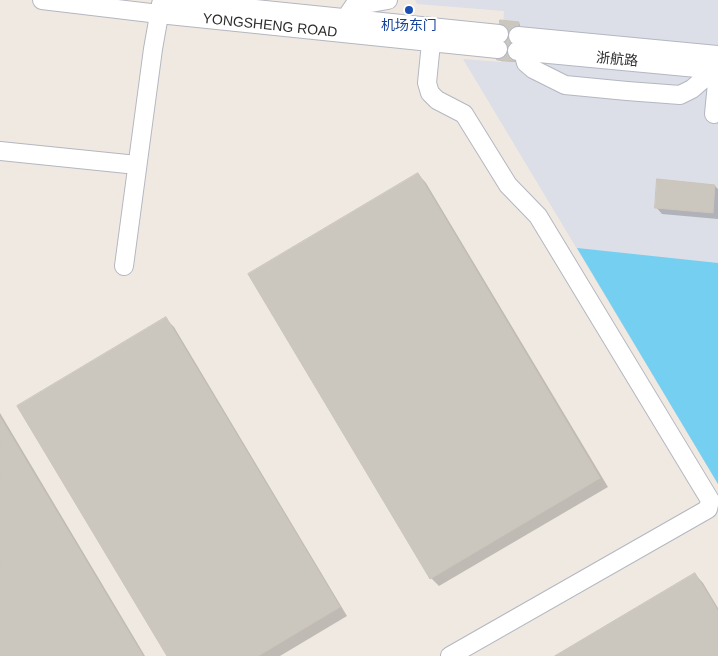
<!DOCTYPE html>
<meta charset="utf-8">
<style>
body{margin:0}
canvas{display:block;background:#efe9e1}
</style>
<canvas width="718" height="656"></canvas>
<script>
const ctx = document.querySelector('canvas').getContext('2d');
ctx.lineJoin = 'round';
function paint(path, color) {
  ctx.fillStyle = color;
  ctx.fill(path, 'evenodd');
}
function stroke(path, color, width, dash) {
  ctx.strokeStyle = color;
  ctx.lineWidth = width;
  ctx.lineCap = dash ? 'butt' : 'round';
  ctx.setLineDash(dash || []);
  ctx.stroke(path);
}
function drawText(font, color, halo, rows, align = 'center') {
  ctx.font = font + ' Helvetica,"Noto Sans SC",sans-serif';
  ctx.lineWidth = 4;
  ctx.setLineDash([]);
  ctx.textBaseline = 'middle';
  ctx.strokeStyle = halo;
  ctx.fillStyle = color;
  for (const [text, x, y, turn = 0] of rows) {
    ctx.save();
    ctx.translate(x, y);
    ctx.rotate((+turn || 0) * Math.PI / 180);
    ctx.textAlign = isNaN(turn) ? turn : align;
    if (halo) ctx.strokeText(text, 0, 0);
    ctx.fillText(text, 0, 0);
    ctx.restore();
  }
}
const airport = new Path2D(`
 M 415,0 L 718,0 L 718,484 L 463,59 L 501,62 L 504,11 L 417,4 Z`);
const water = new Path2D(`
 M 577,248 L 718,263 L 718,484 Z`);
const shadow = new Path2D(`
 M 519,23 L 520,25 L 518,62 L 500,61 L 498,59 Z
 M 418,174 L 426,183 L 608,487 L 439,586 L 431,578 Z
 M 715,186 L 718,189 L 718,219 L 662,214 L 656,207 Z
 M 166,319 L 174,327 L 347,616 L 280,656 L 168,656 Z
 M 0,413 L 145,656 L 0,656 Z
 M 695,574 L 703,583 L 718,608 L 718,656 L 557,656 Z`);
const building = new Path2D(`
 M 500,20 L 519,22 L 516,61 L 497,60 Z
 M 418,173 L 600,478 L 430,579 L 248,274 Z
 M 657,179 L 715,185 L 713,213 L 655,208 Z
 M 166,317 L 340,607 L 258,656 L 167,656 L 17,406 Z
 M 0,417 L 143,656 L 0,656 Z
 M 695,573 L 718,611 L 718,656 L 555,656 Z`);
const minor = new Path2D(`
 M 42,0 L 159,14 L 498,49
 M 168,0 L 499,34
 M 354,6 L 388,0
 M 340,26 L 358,0
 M 518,36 L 718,55
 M 431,43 L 427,83 L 430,93 L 437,100 L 464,114 L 508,185 L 538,216 L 710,500 L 708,509 L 450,656
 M 517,51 L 718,70
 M 523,51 L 526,63 L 533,69 L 565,85 L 627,91 L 680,95 L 692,89 L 715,69
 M 714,114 L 717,83 L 715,69 L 715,60
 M 0,151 L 137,165
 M 124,266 L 153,49 L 161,4`);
const markers = [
 [409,10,5,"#1a4fb4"]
];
const streetNames = [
 ["YONGSHENG ROAD",270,26,6],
 ["浙航路",617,60,5]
];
const transitNames = [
 ["机场东门",409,26]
];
paint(airport, '#dcdee8');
paint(water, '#75cff0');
paint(shadow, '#0003');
paint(building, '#cbc7bf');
stroke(building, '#cbc5ba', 1);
stroke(minor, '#b4b7c1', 20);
stroke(minor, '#fff', 18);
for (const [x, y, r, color] of markers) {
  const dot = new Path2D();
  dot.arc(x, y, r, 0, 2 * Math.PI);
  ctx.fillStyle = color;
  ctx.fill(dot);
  stroke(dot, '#fff', 2);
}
drawText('14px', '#2e2e2e', '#fff', streetNames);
drawText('14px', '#164399', '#fff', transitNames);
</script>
